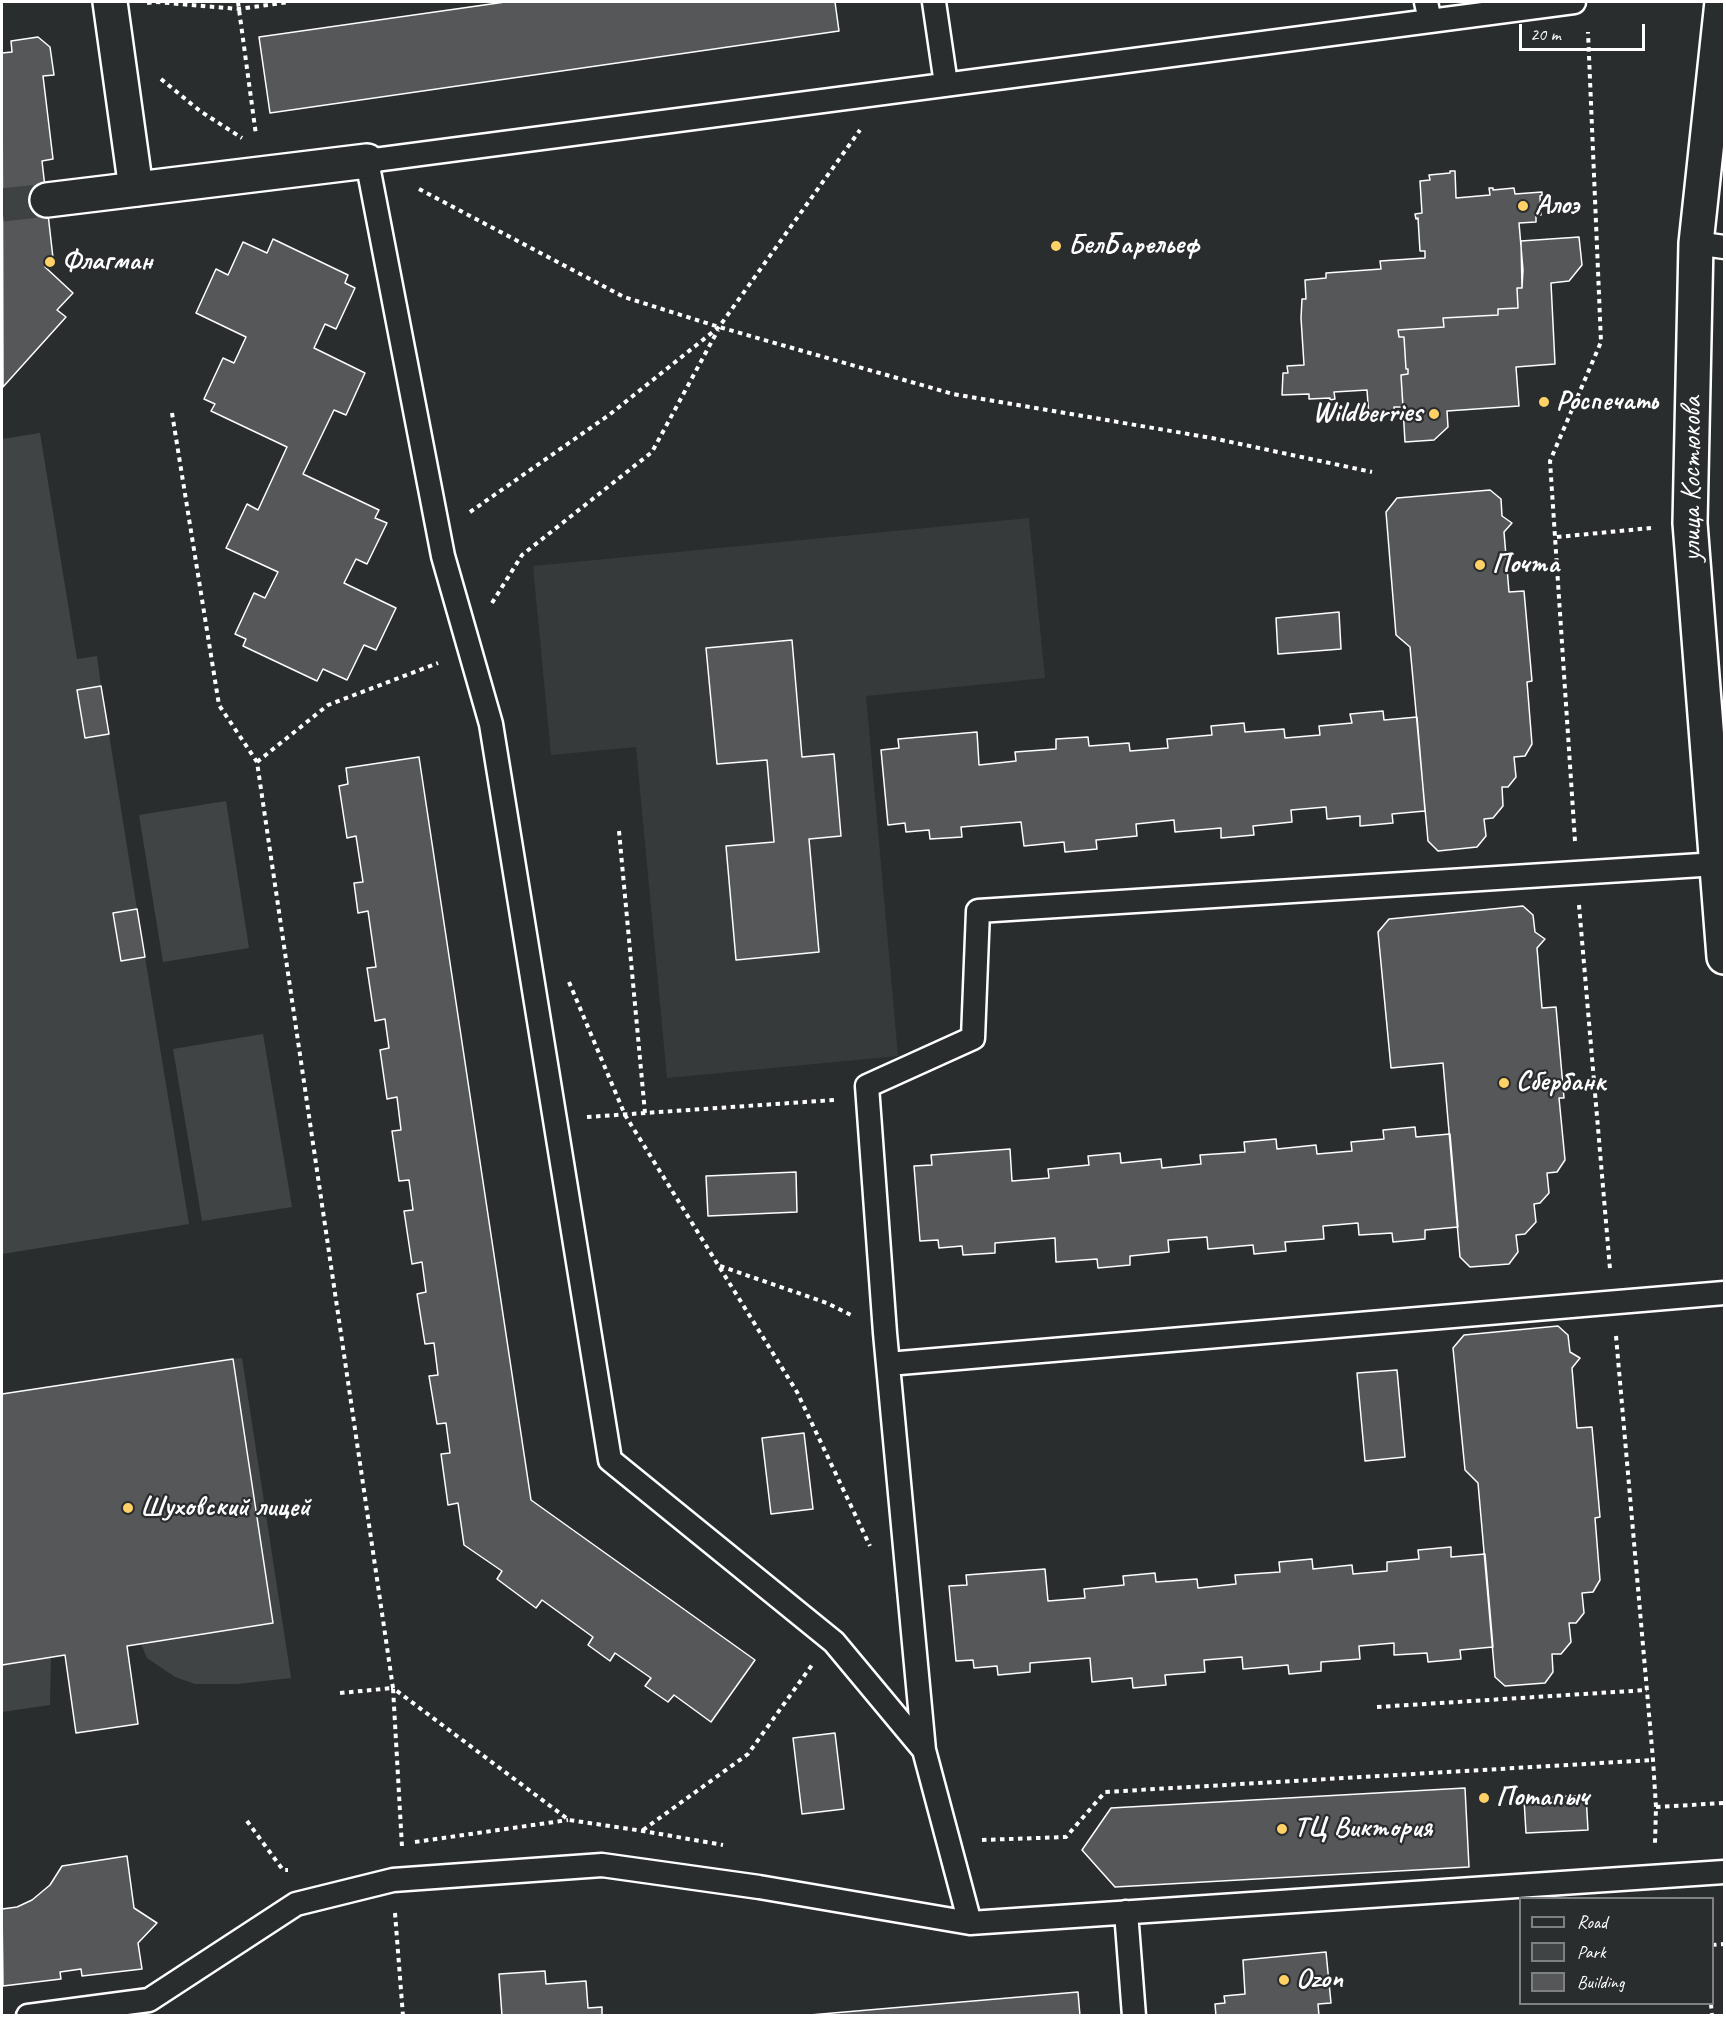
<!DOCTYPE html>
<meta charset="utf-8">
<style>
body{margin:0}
#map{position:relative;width:1726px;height:2017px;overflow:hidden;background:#2a2d2e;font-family:Caveat,sans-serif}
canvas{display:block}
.frame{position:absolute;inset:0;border:3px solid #fff;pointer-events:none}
.legend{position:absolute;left:1519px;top:1897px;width:195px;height:108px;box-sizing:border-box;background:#2a2d2e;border:2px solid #7f8182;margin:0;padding:8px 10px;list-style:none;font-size:18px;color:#fff}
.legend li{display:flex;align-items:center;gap:12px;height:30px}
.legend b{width:30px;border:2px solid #7f8182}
.scale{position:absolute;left:1519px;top:24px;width:126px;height:27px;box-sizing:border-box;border:3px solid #fff;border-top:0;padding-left:8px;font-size:18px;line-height:21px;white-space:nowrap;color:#fff;-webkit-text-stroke:4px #2a2d2e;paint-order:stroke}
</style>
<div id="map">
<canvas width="1726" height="2017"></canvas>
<div class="frame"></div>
<ul class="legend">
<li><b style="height:8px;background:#2a2d2e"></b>Road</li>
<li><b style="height:16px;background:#414445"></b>Park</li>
<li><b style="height:16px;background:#555758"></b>Building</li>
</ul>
<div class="scale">20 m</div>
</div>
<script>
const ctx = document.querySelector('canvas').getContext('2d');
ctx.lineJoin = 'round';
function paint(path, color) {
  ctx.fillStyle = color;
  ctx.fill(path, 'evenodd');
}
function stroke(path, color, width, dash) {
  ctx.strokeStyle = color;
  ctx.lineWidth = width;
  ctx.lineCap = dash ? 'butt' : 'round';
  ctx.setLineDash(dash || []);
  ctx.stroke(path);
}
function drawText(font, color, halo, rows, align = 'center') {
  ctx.font = font + ' Caveat,sans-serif';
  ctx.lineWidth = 4.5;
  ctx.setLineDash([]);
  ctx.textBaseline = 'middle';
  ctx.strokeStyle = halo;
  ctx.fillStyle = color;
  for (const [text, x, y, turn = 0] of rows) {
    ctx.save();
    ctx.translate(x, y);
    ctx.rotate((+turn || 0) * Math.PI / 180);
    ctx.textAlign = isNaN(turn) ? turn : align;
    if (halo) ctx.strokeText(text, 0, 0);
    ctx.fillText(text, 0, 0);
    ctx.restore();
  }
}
const built = new Path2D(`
 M 1029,518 L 1045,678 L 866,696 L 898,1056 L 667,1078 L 636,747 L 551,755 L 533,566 Z`);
const green = new Path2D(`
 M 40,433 L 77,659 L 97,656 L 101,686 L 77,691 L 85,737 L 109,734 L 137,909 L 113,913 L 121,961 L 145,957 L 189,1224 L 2,1254 L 2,439 Z
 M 226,801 L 249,948 L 163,962 L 139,815 Z
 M 263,1034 L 292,1207 L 202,1221 L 173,1049 Z
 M 242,1358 L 291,1678 L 237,1684 L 195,1684 L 175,1677 L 147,1658 L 141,1644 L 273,1623 L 233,1359 Z
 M 51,1657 L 50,1705 L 2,1712 L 2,1665 Z`);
const building = new Path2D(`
 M 505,2 L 835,2 L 839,31 L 270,113 L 259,37 Z
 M 38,37 L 50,47 L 54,75 L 43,76 L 53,159 L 42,161 L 53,258 L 45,267 L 73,293 L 57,310 L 66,317 L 3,387 L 2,53 L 12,52 L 11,41 Z
 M 1450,171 L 1455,171 L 1456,198 L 1490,195 L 1489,188 L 1493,188 L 1493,190 L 1514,188 L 1515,194 L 1542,192 L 1542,195 L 1540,196 L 1541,215 L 1536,215 L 1536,222 L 1519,223 L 1523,270 L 1522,288 L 1517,288 L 1518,308 L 1498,309 L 1498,315 L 1443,318 L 1444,327 L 1398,330 L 1399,337 L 1404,337 L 1406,369 L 1408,369 L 1408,374 L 1401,375 L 1403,407 L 1394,407 L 1394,413 L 1374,414 L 1374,416 L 1369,417 L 1367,390 L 1334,392 L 1335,399 L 1330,400 L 1330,398 L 1309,399 L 1309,394 L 1282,395 L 1283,373 L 1288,373 L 1287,366 L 1304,365 L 1301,318 L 1302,299 L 1306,299 L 1305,280 L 1326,278 L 1326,273 L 1381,269 L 1380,261 L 1425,258 L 1425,251 L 1420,251 L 1418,218 L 1416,219 L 1415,214 L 1422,213 L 1420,181 L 1430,180 L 1429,175 L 1450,173 Z
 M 1579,237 L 1582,265 L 1569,281 L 1551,283 L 1555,364 L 1516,367 L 1519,406 L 1447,411 L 1448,427 L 1434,440 L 1405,442 L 1401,375 L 1408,374 L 1408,369 L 1406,369 L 1404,337 L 1399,337 L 1398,330 L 1444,327 L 1443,318 L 1498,315 L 1498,309 L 1518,308 L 1517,288 L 1522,288 L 1521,241 Z
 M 273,239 L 348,275 L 345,283 L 355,288 L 336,329 L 325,324 L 314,348 L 365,373 L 346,415 L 334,410 L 303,474 L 379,510 L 375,518 L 387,523 L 367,564 L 356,559 L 344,583 L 396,608 L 376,650 L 364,645 L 347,680 L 323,669 L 317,681 L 243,646 L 246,639 L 235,634 L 254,593 L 265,598 L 278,572 L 226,548 L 247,504 L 258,510 L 287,447 L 211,411 L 215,404 L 204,399 L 223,358 L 234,363 L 246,337 L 196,313 L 216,269 L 228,275 L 243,242 L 267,253 Z
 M 1490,490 L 1501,499 L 1502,516 L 1512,523 L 1504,532 L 1509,592 L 1524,591 L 1532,681 L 1527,682 L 1532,744 L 1525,756 L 1514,757 L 1516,777 L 1508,787 L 1502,787 L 1503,806 L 1493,818 L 1484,819 L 1486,836 L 1477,847 L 1438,851 L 1428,841 L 1410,647 L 1396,635 L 1386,512 L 1397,498 Z
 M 1339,612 L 1341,649 L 1278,654 L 1276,618 Z
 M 792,640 L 802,757 L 834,754 L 841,836 L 809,839 L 819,952 L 736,960 L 726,846 L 774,842 L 767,760 L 717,764 L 706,648 Z
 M 101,686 L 109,734 L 85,738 L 77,690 Z
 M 1383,711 L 1384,720 L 1417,717 L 1425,811 L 1392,814 L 1393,823 L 1360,826 L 1360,816 L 1327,819 L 1326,807 L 1291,810 L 1292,822 L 1253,826 L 1254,835 L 1221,838 L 1221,828 L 1175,832 L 1174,820 L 1136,824 L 1137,836 L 1096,840 L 1097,849 L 1065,852 L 1064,842 L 1024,846 L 1021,822 L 961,827 L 962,837 L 930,839 L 929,830 L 906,832 L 905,823 L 888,825 L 881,750 L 899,748 L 898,739 L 977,732 L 979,765 L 1016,761 L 1015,752 L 1056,749 L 1056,739 L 1088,737 L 1089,746 L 1129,743 L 1130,751 L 1168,748 L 1167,739 L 1212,735 L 1211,726 L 1244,723 L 1245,732 L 1284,729 L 1285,738 L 1320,735 L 1319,726 L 1352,723 L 1350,714 Z
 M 419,757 L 531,1500 L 755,1660 L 711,1722 L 674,1695 L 668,1702 L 645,1686 L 651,1678 L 615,1653 L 610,1661 L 588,1645 L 593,1637 L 542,1600 L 536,1608 L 497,1579 L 502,1571 L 464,1545 L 458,1503 L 448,1505 L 441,1454 L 450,1453 L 446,1423 L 437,1424 L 429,1376 L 438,1375 L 434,1343 L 425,1344 L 417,1294 L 426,1292 L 422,1262 L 412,1264 L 404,1211 L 413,1210 L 409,1180 L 399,1181 L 392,1131 L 401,1130 L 397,1097 L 387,1099 L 380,1050 L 389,1048 L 385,1019 L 375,1021 L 367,968 L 376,967 L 368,911 L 358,913 L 354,883 L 363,882 L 356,836 L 347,838 L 339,786 L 348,784 L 346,768 Z
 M 1523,906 L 1533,915 L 1535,932 L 1545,939 L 1537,948 L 1542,1008 L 1556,1007 L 1564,1098 L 1559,1098 L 1565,1160 L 1557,1172 L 1547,1173 L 1549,1193 L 1540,1203 L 1534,1204 L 1536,1222 L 1525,1234 L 1516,1235 L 1518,1252 L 1509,1264 L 1470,1267 L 1460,1257 L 1443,1063 L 1391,1068 L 1378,932 L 1389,919 Z
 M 137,909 L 145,957 L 121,961 L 113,913 Z
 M 1415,1127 L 1416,1137 L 1450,1134 L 1458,1227 L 1425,1230 L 1425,1239 L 1393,1242 L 1392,1233 L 1359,1235 L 1358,1223 L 1323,1226 L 1324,1239 L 1285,1242 L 1286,1251 L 1254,1254 L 1253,1245 L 1208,1249 L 1207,1237 L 1168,1240 L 1169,1252 L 1130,1256 L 1130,1265 L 1098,1268 L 1097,1259 L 1056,1262 L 1055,1238 L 995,1243 L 995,1253 L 963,1255 L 962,1246 L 939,1248 L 938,1240 L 920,1241 L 914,1166 L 932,1165 L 931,1155 L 1010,1149 L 1012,1181 L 1049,1178 L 1048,1169 L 1089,1165 L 1088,1156 L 1120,1153 L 1121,1163 L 1161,1159 L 1162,1168 L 1201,1164 L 1200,1155 L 1245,1152 L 1244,1142 L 1276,1139 L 1277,1149 L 1316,1145 L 1317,1154 L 1352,1151 L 1351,1142 L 1384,1139 L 1383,1130 Z
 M 796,1172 L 797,1212 L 708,1216 L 706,1176 Z
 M 1558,1326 L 1568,1335 L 1570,1352 L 1580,1358 L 1572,1368 L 1577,1428 L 1592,1427 L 1600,1517 L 1595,1518 L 1600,1580 L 1593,1592 L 1582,1593 L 1584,1613 L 1576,1623 L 1569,1623 L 1571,1642 L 1561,1654 L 1552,1654 L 1553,1672 L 1545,1683 L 1505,1686 L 1495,1677 L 1478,1483 L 1465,1470 L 1453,1348 L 1464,1335 Z
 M 233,1359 L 273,1623 L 127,1646 L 138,1724 L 76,1733 L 65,1655 L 2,1665 L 2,1394 Z
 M 1397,1370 L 1405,1457 L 1365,1461 L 1357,1373 Z
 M 804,1433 L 813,1509 L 771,1514 L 762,1438 Z
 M 1451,1547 L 1451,1557 L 1485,1554 L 1493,1647 L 1460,1650 L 1461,1659 L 1428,1662 L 1427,1653 L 1394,1655 L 1394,1643 L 1359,1646 L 1360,1659 L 1321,1662 L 1321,1671 L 1289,1674 L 1288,1665 L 1243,1669 L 1242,1657 L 1204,1660 L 1205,1672 L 1165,1675 L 1166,1685 L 1133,1688 L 1132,1678 L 1092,1682 L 1090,1658 L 1030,1663 L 1030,1672 L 998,1675 L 997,1666 L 974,1668 L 973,1660 L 956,1661 L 949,1586 L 967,1585 L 966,1575 L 1045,1569 L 1048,1601 L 1085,1598 L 1084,1589 L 1124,1585 L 1123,1576 L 1155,1573 L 1156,1582 L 1197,1579 L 1198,1588 L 1236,1584 L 1235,1575 L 1280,1572 L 1279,1562 L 1312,1559 L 1313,1569 L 1352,1565 L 1353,1574 L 1387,1571 L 1387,1562 L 1419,1559 L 1418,1550 Z
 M 835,1733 L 844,1809 L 802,1814 L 793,1738 Z
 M 1465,1788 L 1469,1867 L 1115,1887 L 1082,1850 L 1111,1808 Z
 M 1586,1795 L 1588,1830 L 1526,1833 L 1524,1799 Z
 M 127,1856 L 134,1908 L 157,1923 L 138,1943 L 142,1969 L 82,1976 L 81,1969 L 60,1972 L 61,1979 L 3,1986 L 2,1909 L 17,1907 L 32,1900 L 50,1885 L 62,1866 Z
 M 1326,1952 L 1331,2003 L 1318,2004 L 1319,2016 L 1216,2016 L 1215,2004 L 1225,2003 L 1224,1996 L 1245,1994 L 1243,1960 Z
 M 545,1971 L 546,1984 L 586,1981 L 588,2008 L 602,2007 L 602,2016 L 502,2016 L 499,1974 Z
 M 1078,1992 L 1080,2016 L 798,2016 Z`);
const minorTunnel = new Path2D(`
 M 2,205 L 47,200`);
const path = new Path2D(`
 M 238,2 L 256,135
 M 147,3 L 156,2 L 239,9 L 289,2
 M 161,79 L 200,111 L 242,138
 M 419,189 L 624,297 L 719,327 L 953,394 L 1212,438 L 1372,472
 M 172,413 L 219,705 L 257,762 L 393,1688 L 569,1820 L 643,1831 L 723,1845
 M 470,512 L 609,415 L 719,327 L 860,130
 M 1557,537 L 1651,528
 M 492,603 L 522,555 L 652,452 L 718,330
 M 257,762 L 328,705 L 438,663
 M 619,831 L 645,1113
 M 1575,841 L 1550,461 L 1601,342 L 1588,32
 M 1579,905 L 1610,1269
 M 569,982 L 625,1115 L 797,1392 L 870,1546
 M 587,1117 L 834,1100
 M 720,1266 L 827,1303 L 851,1315
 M 1616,1336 L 1653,1760 L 1656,1807 L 1655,1843
 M 340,1693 L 393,1688 L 402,1847
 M 1377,1707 L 1647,1690
 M 1656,1807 L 1724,1803
 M 247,1821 L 283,1870 L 288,1870
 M 643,1830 L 748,1754 L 812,1665
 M 982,1840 L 1066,1837 L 1105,1792 L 1653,1760
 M 415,1842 L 568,1820
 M 395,1913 L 403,2016
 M 1712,1945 L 1724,1944
 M 1711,2004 L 1712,2016`);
const service = new Path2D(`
 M 934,2 L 946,84
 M 1426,2 L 1430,21 L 1574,2
 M 1696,243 L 1724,247
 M 1717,864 L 978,911 L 973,1038 L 867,1086 L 885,1333 L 924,1750 L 970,1923 L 1724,1872
 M 888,1364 L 1724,1293
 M 924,1750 L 834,1642 L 610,1460 L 491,724 L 443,556 L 367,161 L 1430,21
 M 1126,1912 L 1134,2016
 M 28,2016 L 149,2000 L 296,1904 L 393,1880 L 602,1865 L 759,1887 L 970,1923`);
const pedestrian = new Path2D(`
 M 110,2 L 136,189`);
const minor = new Path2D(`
 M 47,200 L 367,161`);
const secondary = new Path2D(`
 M 1722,2 L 1696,243 L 1690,523 L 1724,957`);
const markers = [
 [1523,206,6,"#ffd166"],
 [1056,246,6,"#ffd166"],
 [50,262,6,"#ffd166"],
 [1544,402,6,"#ffd166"],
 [1434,414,6,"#ffd166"],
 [1480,565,6,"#ffd166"],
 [1504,1083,6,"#ffd166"],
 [128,1508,6,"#ffd166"],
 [1484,1798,6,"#ffd166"],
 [1282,1829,6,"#ffd166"],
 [1284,1980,6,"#ffd166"]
];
const poiNames = [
 ["Алоэ",1535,206],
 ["БелБарельеф",1068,246],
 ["Флагман",62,262],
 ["Роспечать",1556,402],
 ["Wildberries",1422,414,"right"],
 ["Почта",1492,565],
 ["Сбербанк",1516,1083],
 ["Шуховский лицей",140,1508],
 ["Потапыч",1496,1798],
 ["ТЦ Виктория",1294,1829],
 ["Ozon",1296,1980]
];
const streetNames = [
 ["улица Костюкова",1693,479,-90]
];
paint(built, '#373a3b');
paint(green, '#414445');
paint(building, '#555758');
stroke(building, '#fff', 1.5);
stroke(minorTunnel, '#3f4243', 33, [33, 16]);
stroke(service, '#fff', 27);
stroke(pedestrian, '#fff', 38);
stroke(minor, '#fff', 38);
stroke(secondary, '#fff', 38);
stroke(path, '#fff', 4, [4.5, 4.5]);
stroke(service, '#2a2d2e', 22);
stroke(pedestrian, '#2a2d2e', 33);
stroke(minor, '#2a2d2e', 33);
stroke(secondary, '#2a2d2e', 33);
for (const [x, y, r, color] of markers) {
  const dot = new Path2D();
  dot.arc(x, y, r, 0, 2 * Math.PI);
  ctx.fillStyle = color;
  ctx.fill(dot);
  stroke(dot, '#2a2d2e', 2);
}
drawText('bold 28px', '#fff', '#2a2d2e', poiNames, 'left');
drawText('28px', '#fff', '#2a2d2e', streetNames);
</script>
